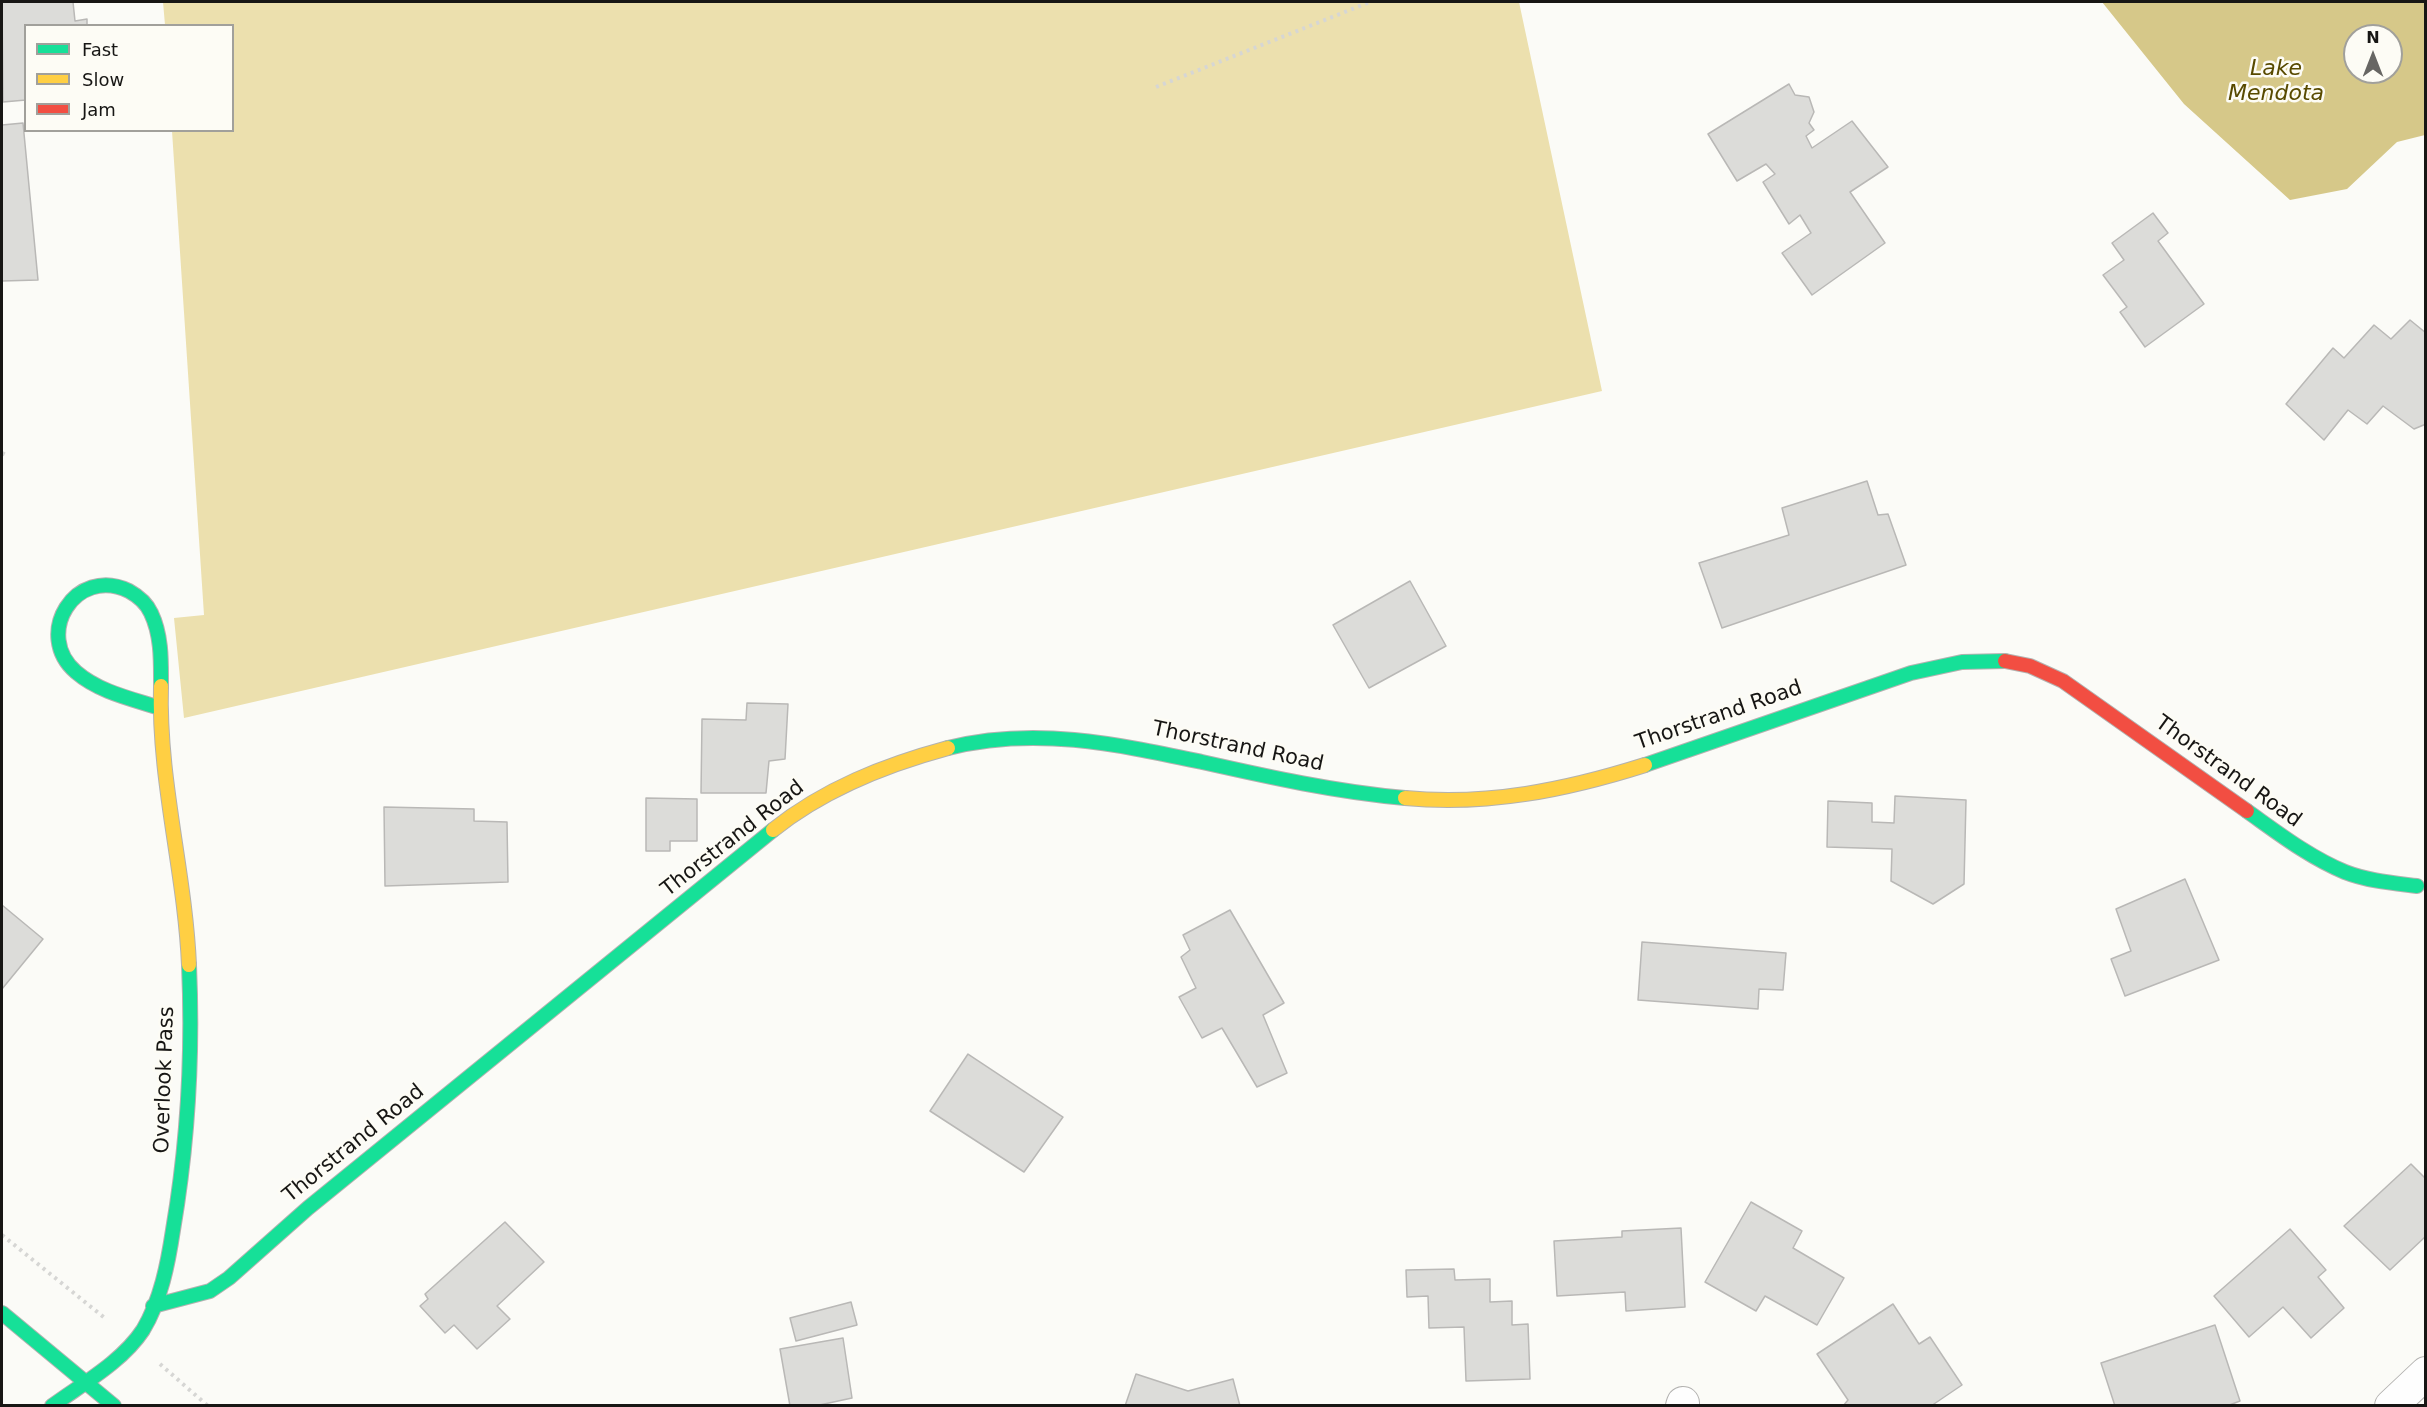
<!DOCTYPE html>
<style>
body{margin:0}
#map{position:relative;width:2427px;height:1407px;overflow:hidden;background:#fbfbf7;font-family:"DejaVu Sans",sans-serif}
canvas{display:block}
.frame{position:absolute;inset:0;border:3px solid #171614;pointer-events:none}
.legend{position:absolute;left:24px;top:24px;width:210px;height:108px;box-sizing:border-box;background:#fdfcf5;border:2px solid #a1a09b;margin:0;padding:8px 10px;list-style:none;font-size:18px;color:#171614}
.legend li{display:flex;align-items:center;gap:12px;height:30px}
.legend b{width:30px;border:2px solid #a1a09b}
.north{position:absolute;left:2343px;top:24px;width:60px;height:60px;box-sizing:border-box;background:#fdfcf5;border:2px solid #a1a09b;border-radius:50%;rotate:0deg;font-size:16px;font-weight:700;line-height:24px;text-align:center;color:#171614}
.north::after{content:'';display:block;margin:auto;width:21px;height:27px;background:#676663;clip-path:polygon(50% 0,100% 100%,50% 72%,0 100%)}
</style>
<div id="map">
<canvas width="2427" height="1407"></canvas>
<div class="frame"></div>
<ul class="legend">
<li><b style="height:8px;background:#16e098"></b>Fast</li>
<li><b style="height:8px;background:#ffcf43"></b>Slow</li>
<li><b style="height:8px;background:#f24e42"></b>Jam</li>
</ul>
<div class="north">N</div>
</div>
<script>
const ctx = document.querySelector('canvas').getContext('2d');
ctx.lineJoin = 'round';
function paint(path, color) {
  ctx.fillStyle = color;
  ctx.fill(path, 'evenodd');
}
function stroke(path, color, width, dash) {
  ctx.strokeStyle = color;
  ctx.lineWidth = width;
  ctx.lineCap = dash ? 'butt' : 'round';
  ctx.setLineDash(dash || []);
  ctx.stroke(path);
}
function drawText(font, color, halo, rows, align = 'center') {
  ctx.font = font + ' "DejaVu Sans",sans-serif';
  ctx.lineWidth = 5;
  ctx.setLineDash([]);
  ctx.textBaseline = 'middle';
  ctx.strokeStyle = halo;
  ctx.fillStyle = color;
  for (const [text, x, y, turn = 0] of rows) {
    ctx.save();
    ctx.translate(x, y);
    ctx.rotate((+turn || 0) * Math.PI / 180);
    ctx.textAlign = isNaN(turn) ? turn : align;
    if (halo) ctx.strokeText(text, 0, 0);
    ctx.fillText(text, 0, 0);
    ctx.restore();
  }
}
const forest = new Path2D(`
 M 163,2 L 1519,2 L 1602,391 L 184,718 L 174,618 L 204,615 L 172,131 L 232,130 L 232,26 L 165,25 Z`);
const water = new Path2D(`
 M 2102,2 L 2425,2 L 2425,135 L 2397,142 L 2347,189 L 2290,200 L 2184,104 ZM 2355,36 L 2391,36 L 2391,72 L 2355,72 Z`);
const building = new Path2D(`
 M 2,2 L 73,2 L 75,21 L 87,19 L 87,26 L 26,26 L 26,100 L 3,102 Z
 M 1789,84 L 1795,95 L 1809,97 L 1814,112 L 1809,123 L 1814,130 L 1806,136 L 1812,148 L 1852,121 L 1888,167 L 1850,192 L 1885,243 L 1812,295 L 1782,253 L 1811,233 L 1800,215 L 1789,224 L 1763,182 L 1775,174 L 1766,164 L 1737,181 L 1708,134 Z
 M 23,123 L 38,280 L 2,281 L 2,125 Z
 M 2153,213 L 2168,233 L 2158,241 L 2204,304 L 2145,347 L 2120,312 L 2127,307 L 2103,275 L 2124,260 L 2112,243 Z
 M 2410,320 L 2426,333 L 2426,424 L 2414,429 L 2383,406 L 2367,424 L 2348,410 L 2324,440 L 2286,404 L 2333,348 L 2344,358 L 2374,325 L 2391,339 Z
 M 1867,481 L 1878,515 L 1888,514 L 1906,565 L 1722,628 L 1699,563 L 1789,535 L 1782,508 Z
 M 1410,581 L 1446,646 L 1369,688 L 1333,625 Z
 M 747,703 L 788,704 L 785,759 L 769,761 L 766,793 L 701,793 L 702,719 L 746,720 Z
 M 1895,796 L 1966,800 L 1964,884 L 1933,904 L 1891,881 L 1892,849 L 1827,847 L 1828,801 L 1872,803 L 1872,822 L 1894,823 Z
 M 646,798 L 697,799 L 697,841 L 670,841 L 670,851 L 646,851 Z
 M 384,807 L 474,809 L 474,821 L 507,822 L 508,882 L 385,886 Z
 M 2185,879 L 2219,960 L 2125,996 L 2111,959 L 2131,951 L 2116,909 Z
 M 2,905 L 43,939 L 2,989 Z
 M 1230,910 L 1284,1003 L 1263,1015 L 1287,1073 L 1257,1087 L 1222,1028 L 1202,1038 L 1179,997 L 1196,988 L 1181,957 L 1190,950 L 1183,935 Z
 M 1642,942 L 1786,953 L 1783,990 L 1759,989 L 1758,1009 L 1638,1000 Z
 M 968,1054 L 1063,1117 L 1024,1172 L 930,1111 Z
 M 2411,1164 L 2426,1179 L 2426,1236 L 2390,1270 L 2344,1226 Z
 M 1751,1202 L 1802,1231 L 1793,1248 L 1844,1278 L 1817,1325 L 1765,1296 L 1756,1311 L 1705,1282 Z
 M 505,1222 L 544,1262 L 497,1306 L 510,1319 L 477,1349 L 454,1325 L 445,1333 L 420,1306 L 428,1299 L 425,1294 Z
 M 1681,1228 L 1685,1307 L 1626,1311 L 1625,1292 L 1557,1296 L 1554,1241 L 1622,1237 L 1622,1231 Z
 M 2290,1229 L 2326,1270 L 2318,1277 L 2344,1308 L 2311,1338 L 2283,1307 L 2249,1337 L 2214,1296 Z
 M 1454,1269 L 1455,1280 L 1490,1279 L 1490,1302 L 1512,1301 L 1512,1325 L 1528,1324 L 1530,1379 L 1466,1381 L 1464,1327 L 1429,1328 L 1428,1296 L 1407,1297 L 1406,1270 Z
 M 851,1302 L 857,1325 L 796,1341 L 790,1318 Z
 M 1893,1304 L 1919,1344 L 1930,1337 L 1962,1385 L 1931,1406 L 1843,1406 L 1848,1400 L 1817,1354 Z
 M 2215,1325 L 2240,1401 L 2227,1406 L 2115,1406 L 2101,1363 Z
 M 843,1338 L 852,1398 L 815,1406 L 790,1406 L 780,1349 Z
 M 1136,1374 L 1188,1391 L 1233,1379 L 1240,1406 L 1125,1406 Z`);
const path = new Path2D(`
 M 1156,87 L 1370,2
 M 2,453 L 6,455
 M 2,1235 L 106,1319
 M 160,1364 L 208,1406`);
const street = new Path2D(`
 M 1682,1406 L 1683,1403
 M 2391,1406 L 2426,1373`);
const fast = new Path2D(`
 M 160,708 C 132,699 99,692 76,672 C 33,635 75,565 129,591 C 138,596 147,604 151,613 C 162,636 161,662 161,686
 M 948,748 C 1034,726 1117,744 1202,762 C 1269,777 1336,792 1405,798
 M 1645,765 L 1911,673 L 1962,662 L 2005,661
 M 2247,811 C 2278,833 2309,857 2345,872 C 2368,881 2393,883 2417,886
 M 153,1306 L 210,1291 L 229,1278 L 308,1208 L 773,830
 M 2,1313 L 114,1406
 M 52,1406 C 82,1384 122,1362 143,1330 C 161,1300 168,1263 173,1230 C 188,1142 193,1054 189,965`);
const slow = new Path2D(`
 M 161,686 C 158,779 185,872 189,965
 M 1405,798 C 1487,806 1566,790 1645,765
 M 773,830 C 824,789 885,765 948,748`);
const jam = new Path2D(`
 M 2005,661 L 2030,666 L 2063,681 L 2247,811`);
const streetNames = [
 ["Thorstrand Road",1719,716,-19],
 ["Thorstrand Road",1238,747,12],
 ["Thorstrand Road",2228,772,36],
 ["Thorstrand Road",733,839,-38],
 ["Overlook Pass",165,1080,-88],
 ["Thorstrand Road",354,1144,-39]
];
const waterNames = [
 ["Lake",2276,69],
 ["Mendota",2276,94]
];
paint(forest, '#ece0ae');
paint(water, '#d6c889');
paint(building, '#dcdcd9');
stroke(building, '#b9b8b6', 1.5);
stroke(street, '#b3b2b0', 34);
stroke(fast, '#b3b2b0', 16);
stroke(slow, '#b3b2b0', 16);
stroke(jam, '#b3b2b0', 16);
stroke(path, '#d6d6d4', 4, [3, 4.5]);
stroke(street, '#fefefe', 32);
stroke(fast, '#16e098', 14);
stroke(slow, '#ffcf43', 14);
stroke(jam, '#f24e42', 14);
drawText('21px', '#171614', '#fdfcf5', streetNames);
drawText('italic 22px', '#584a00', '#fdfcf5', waterNames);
</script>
